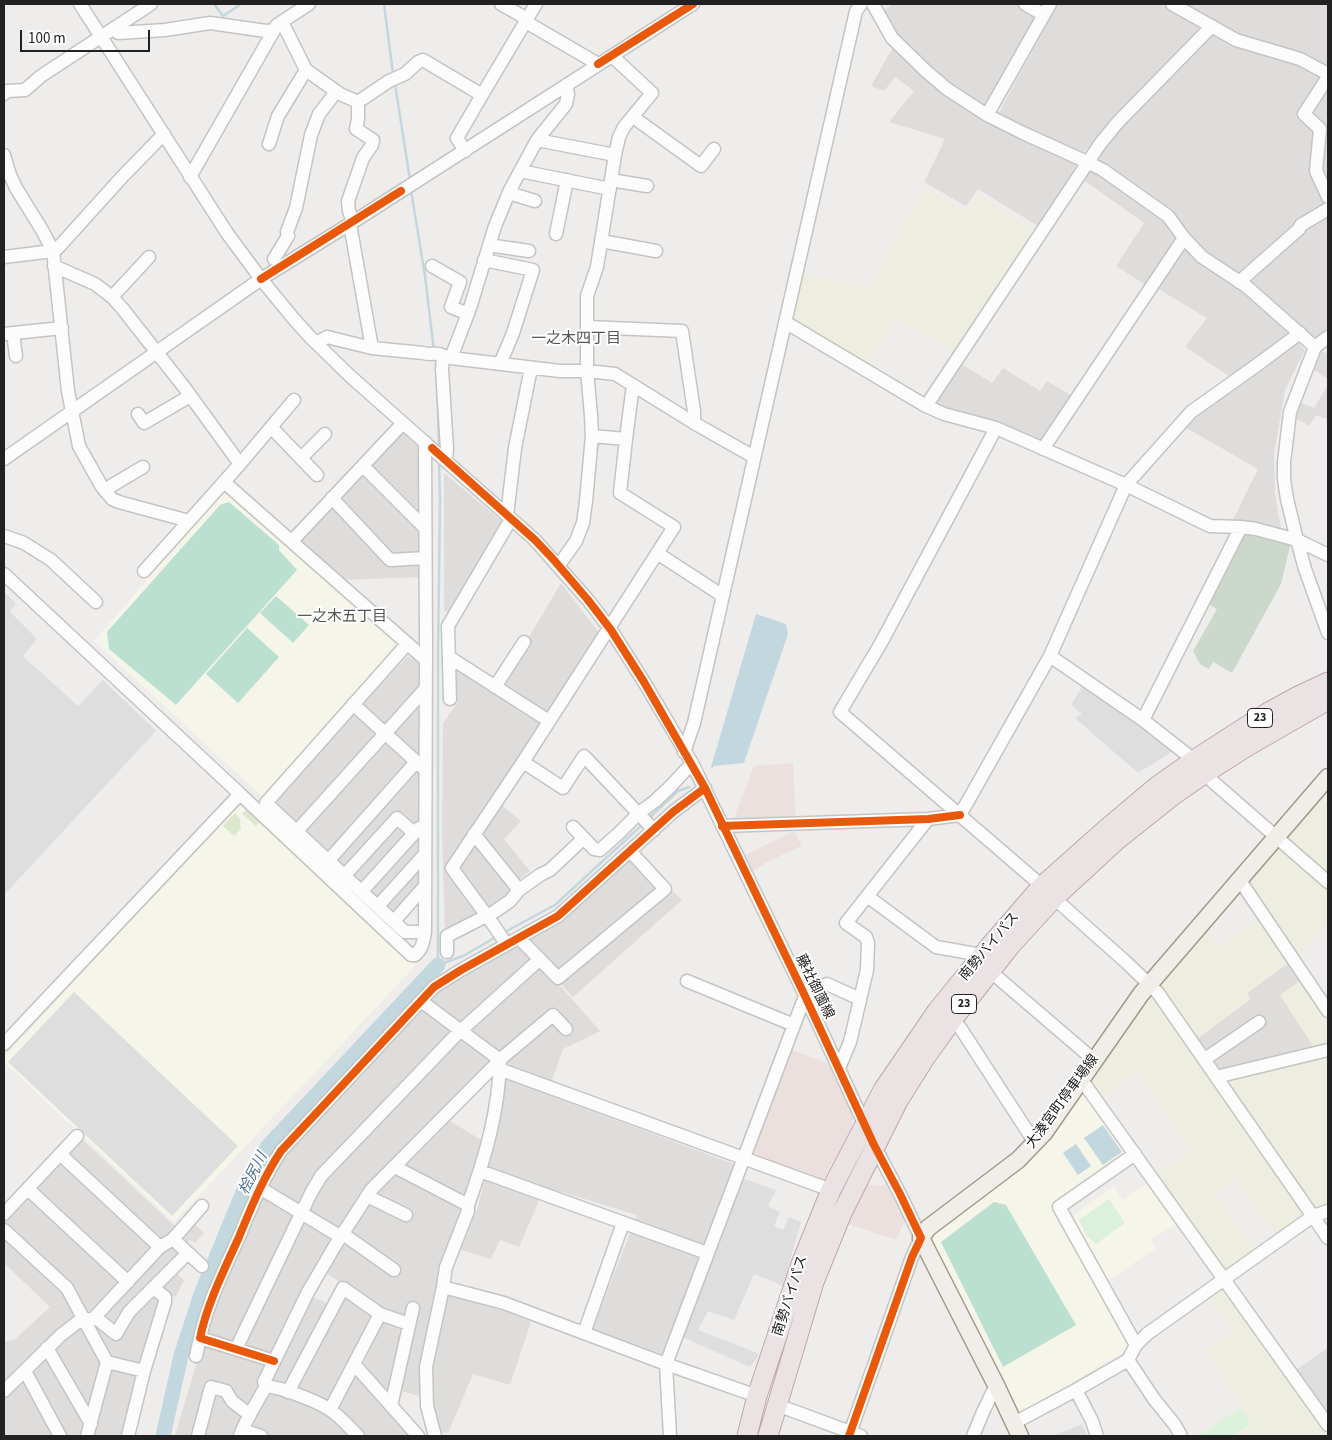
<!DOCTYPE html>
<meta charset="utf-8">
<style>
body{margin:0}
#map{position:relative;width:1332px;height:1440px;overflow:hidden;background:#efedeb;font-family:"Source Sans 3",sans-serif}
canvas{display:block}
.frame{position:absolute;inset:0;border:5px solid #212121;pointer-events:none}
.scale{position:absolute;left:20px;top:30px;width:130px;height:22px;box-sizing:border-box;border:2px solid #212121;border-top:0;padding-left:6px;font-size:15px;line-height:18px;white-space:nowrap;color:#212121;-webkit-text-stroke:4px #fff;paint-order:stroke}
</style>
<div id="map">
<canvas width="1332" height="1440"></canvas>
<div class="frame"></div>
<div class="scale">100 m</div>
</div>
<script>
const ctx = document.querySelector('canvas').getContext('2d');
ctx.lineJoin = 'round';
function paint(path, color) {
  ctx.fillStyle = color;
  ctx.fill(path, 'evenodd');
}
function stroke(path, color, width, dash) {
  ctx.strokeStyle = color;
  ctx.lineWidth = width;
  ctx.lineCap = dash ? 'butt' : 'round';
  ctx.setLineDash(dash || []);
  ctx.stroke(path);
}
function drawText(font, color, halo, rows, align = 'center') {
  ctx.font = font + ' "Source Sans 3","Noto Sans JP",sans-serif';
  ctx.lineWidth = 4;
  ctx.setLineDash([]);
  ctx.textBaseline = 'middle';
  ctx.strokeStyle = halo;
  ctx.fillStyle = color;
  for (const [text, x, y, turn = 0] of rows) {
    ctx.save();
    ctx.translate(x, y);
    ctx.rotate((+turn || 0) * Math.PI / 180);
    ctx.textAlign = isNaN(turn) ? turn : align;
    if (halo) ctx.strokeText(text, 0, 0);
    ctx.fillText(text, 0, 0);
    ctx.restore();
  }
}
const residential = new Path2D(`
 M 892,4 L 1021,4 L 1039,14 L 988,110 L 972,102 L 899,42 L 883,12 Z
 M 1058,4 L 1160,4 L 1202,27 L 1112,121 L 1084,152 L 997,116 Z
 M 1182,4 L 1328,4 L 1328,68 L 1240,35 Z
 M 1213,32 L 1299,62 L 1324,76 L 1297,114 L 1316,130 L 1311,173 L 1327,205 L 1295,227 L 1239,276 L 1206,255 L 1190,237 L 1173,213 L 1104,162 L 1093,158 L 1119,129 Z
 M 894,45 L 914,65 L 1078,163 L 1038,226 L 978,189 L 966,206 L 924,182 L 945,139 L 889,122 L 914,91 L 895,77 L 884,91 L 871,86 Z
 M 1328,86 L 1328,187 L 1320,172 L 1325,127 L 1309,113 Z
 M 1089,167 L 1164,220 L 1177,239 L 1147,286 L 1116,266 L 1144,223 L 1082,179 Z
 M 1328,214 L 1328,330 L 1315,341 L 1248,281 L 1306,228 Z
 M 1184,245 L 1241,289 L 1290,334 L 1232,378 L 1185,347 L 1207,318 L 1155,287 Z
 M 1296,341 L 1305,350 L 1285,390 L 1274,454 L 1275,494 L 1281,529 L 1233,520 L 1258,469 L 1183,426 L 1194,415 Z
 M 1319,350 L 1328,354 L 1328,379 L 1312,369 Z
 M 960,363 L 992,383 L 1003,368 L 1040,391 L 1047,381 L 1071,395 L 1040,443 L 995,421 L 945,409 L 934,403 Z
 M 1328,385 L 1328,417 L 1327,419 L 1316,415 L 1309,426 L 1294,417 L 1299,402 L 1314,408 Z
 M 401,431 L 420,447 L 421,577 L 342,580 L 300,540 Z
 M 444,473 L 504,523 L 451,613 L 444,611 Z
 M 561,583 L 600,634 L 548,716 L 500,686 Z
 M 408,656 L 421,665 L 422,887 L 396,916 L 271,800 Z
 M 452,662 L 546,722 L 449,868 L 482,915 L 445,934 L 442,834 L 443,723 L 458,702 L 453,699 Z
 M 499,803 L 521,821 L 504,839 L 530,871 L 517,881 L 479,834 Z
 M 474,838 L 514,889 L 508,898 L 487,912 L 455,868 Z
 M 628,858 L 634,860 L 657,890 L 559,972 L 527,938 Z
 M 670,889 L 682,900 L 573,997 L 559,982 Z
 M 513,945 L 523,946 L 531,954 L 531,962 L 459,1024 L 430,1002 L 429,998 L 440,988 Z
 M 1291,961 L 1304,978 L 1315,1049 L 1220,1074 L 1195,1040 L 1250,1000 L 1247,993 Z
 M 542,965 L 600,1031 L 563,1049 L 551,1083 L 504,1066 L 468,1031 Z
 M 420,1008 L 425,1008 L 453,1032 L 298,1207 L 269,1189 L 267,1184 L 277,1164 Z
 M 462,1038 L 491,1060 L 490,1064 L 341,1231 L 307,1209 L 324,1179 Z
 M 504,1078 L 736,1165 L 663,1354 L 592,1331 L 637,1215 L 545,1187 L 519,1247 L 500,1240 L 491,1259 L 461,1250 L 478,1206 L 496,1135 Z
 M 450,1121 L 483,1141 L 467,1202 L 404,1167 Z
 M 81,1138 L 178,1229 L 159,1241 L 69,1156 L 69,1150 Z
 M 64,1161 L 153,1247 L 130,1274 L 124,1275 L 36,1192 L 36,1185 L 57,1162 Z
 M 399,1173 L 465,1211 L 442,1268 L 423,1397 L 398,1390 L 394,1402 L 362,1367 L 387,1313 L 377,1307 L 325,1272 L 368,1202 L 394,1174 Z
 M 264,1196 L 293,1213 L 293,1217 L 235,1342 L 231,1344 L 206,1333 L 261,1197 Z
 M 25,1197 L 31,1197 L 119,1280 L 120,1285 L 92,1315 L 85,1313 L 4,1226 L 5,1219 Z
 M 190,1219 L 204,1233 L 195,1243 L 190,1240 L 185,1245 L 172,1269 L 184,1280 L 176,1297 L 163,1293 L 125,1436 L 4,1436 L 4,1342 L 15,1339 L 50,1307 L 4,1263 L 4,1233 L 61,1289 L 92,1324 Z
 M 305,1221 L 333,1237 L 273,1354 L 244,1347 L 301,1223 Z
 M 347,1295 L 375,1314 L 330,1404 L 295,1392 L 343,1296 Z
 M 447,1295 L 504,1311 L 531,1322 L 510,1385 L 473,1374 L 448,1433 L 442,1432 L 432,1410 L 433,1368 Z
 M 311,1296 L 331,1305 L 288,1386 L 268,1382 Z
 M 202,1344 L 267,1365 L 248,1407 L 243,1413 L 235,1436 L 175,1436 Z
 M 356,1372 L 415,1436 L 360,1436 L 336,1410 Z
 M 273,1390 L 330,1415 L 350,1436 L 271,1436 L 249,1428 L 268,1391 Z`);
const commercial = new Path2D(`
 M 793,763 L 796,822 L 731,825 L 754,766 Z
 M 794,831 L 802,846 L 767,862 L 753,871 L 745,855 Z
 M 789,1049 L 827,1063 L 853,1114 L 852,1128 L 822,1183 L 748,1158 Z
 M 863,1183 L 874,1186 L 886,1185 L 905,1220 L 896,1240 L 845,1223 Z`);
const education = new Path2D(`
 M 223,493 L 233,493 L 401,643 L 263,797 L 94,641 Z
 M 241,803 L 416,965 L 174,1222 L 4,1062 L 4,1057 Z
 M 1089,1096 L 1128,1152 L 1055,1204 L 1132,1342 L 1124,1352 L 1017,1414 L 932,1239 L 934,1232 L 1040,1148 L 1079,1097 Z
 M 1150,1181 L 1180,1222 L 1151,1239 L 1156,1248 L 1106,1282 L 1070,1218 L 1114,1186 L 1122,1200 Z`);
const farmland = new Path2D(`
 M 924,186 L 967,212 L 979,195 L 1031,229 L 1033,236 L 958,353 L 897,319 L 866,364 L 793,321 L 799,299 L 796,298 L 802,274 L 871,288 Z
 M 1328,786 L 1328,923 L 1296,957 L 1245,880 Z
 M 1261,920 L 1291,961 L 1247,993 L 1250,999 L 1195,1040 L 1164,993 L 1160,978 L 1203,928 L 1218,948 Z
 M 1304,978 L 1328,1020 L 1328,1046 L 1315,1049 L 1280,995 Z
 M 1147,997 L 1154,997 L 1305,1213 L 1276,1235 L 1234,1179 L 1214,1194 L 1254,1249 L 1223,1271 L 1156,1176 L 1191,1152 L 1137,1072 L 1101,1098 L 1091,1084 L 1090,1079 Z
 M 1328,1054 L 1328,1207 L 1315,1209 L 1223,1080 Z
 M 1223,1283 L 1328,1434 L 1328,1436 L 1234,1436 L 1252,1424 L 1206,1351 L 1234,1331 L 1208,1294 Z`);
const grass = new Path2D(`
 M 246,810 L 260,822 L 256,826 L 242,814 Z
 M 235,813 L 240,819 L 241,829 L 234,836 L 223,826 Z`);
const cemetery = new Path2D(`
 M 1247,531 L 1291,542 L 1281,584 L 1232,673 L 1213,662 L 1209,669 L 1200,664 L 1193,651 L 1217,609 L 1206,603 L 1241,533 Z`);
const park = new Path2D(`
 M 1109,1199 L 1125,1223 L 1096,1244 L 1086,1235 L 1079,1220 Z
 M 1240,1408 L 1251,1424 L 1232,1436 L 1198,1436 Z`);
const pitch = new Path2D(`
 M 229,502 L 279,545 L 279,550 L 297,570 L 176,705 L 109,649 L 107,632 L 220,505 Z
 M 276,596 L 309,625 L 293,643 L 260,613 Z
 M 247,628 L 279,657 L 238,703 L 206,674 Z
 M 994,1202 L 1006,1205 L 1076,1325 L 1003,1367 L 941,1242 Z`);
const parking = new Path2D(`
 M 5,593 L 16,603 L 10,612 L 37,639 L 23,656 L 78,706 L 103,680 L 156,731 L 4,895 Z
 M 1083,685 L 1142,722 L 1173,751 L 1138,773 L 1075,718 L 1082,714 L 1071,705 Z
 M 74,992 L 238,1146 L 172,1216 L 8,1062 Z
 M 742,1178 L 776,1190 L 768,1206 L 780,1212 L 774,1226 L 783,1230 L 789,1217 L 801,1222 L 783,1286 L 754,1274 L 734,1320 L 708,1311 L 698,1330 L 760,1354 L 750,1367 L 682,1337 Z
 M 1328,1348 L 1328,1418 L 1294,1371 Z
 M 1082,1424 L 1087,1436 L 1053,1436 Z`);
const water = new Path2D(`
 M 756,614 L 786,624 L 788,634 L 744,763 L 714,766 L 712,768 L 711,767 Z
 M 1103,1125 L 1122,1152 L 1103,1165 L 1084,1138 Z
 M 1076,1144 L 1091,1166 L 1078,1175 L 1063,1153 Z`);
const stream = new Path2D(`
 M 214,4 L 223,16 L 241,4
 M 384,4 L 393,74
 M 395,84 L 410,180
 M 411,190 L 425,276 L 434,351
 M 437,381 L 439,448
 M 439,461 L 440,500 L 438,655 L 438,965 L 463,956 L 496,937
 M 649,818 L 678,791 L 689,787
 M 503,933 L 555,905 L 644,823`);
const river = new Path2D(`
 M 163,1436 L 181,1356 L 201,1294 L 248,1180 L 268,1146 L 438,965`);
const minor = new Path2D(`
 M 80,4 L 227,233 L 261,279 L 293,318 L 310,337 L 350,376 L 535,540 L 588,600 L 611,630 L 644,682 L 692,763 L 804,993 L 874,1145 L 900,1194 L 921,1238 L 912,1257 L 849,1436
 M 501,4 L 522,16 L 526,22 L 598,64
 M 873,4 L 892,38 L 926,71 L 947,89 L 987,115 L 1023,133 L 1087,162 L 1103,170 L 1168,216 L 1184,238 L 1202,257 L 1246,286 L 1315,347
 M 1025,4 L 1044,15
 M 1172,4 L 1236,40 L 1300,59 L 1328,74
 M 282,22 L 306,70 L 340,94 L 358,102
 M 115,28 L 118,33 L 165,30 L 210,23 L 266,31 L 274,30
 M 1328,77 L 1304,114 L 1320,129 L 1316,171 L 1328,197
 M 4,94 L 7,91 L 25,90 L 41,76 L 151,4
 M 358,102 L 389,81 L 405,74 L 418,62 L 423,60 L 482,95 L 536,4
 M 987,115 L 1050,4
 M 633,117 L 701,166 L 714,149
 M 537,140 L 615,155
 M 269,144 L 278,116 L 306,70
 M 465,151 L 457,138 L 482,95
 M 4,155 L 10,175 L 16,188 L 42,230 L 53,251 L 68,391 L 79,446 L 102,487 L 112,499 L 119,502 L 189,521 L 240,464 L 184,387 L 122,308 L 112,297 L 95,284 L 54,266
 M 520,171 L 610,189
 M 190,177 L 277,25 L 309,4
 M 611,180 L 647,186
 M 509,193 L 535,201
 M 353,222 L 349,211 L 348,201 L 363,158 L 372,145 L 373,140 L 356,129 L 358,119 L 358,102
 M 350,224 L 372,348
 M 556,234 L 567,180
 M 601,241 L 656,251
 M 490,243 L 495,246 L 529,251
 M 4,257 L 53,251 L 57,249 L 123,176 L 164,134
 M 274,259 L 288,236 L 287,232 L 296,208 L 311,135 L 319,114 L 336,92
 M 484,260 L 533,270 L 513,333 L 500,364
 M 432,266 L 460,282 L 451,307 L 468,314
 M 1239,282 L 1299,229 L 1301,225 L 1328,209
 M 112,297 L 149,257
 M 785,322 L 926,406 L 944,414 L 996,428 L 1126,485 L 1210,526 L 1241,527 L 1256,529 L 1297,540 L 1328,555
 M 587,327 L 682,331 L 694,411 L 694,423
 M 13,333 L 16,356
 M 4,334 L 62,328
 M 1328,337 L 1315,347 L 1290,412 L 1284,462 L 1284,479 L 1287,499 L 1297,540 L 1305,569 L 1328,633
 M 316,343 L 327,337 L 372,348 L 423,353 C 429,355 434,353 439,354 C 443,355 446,357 451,358 L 560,371 L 587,371 L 615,374 L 694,423 L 754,457
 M 443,357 L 442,369 L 447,449 L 446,460
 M 451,358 L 470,308 L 495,226 L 510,190 L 537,140 L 566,104 L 568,94 L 566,85
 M 926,406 L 1100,144 L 1118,122 L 1212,26
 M 138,414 L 144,423 L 190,396
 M 271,427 L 317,475
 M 996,428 L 881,643 L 840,712 L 1042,886
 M 626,439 L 633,385
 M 1043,449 L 1184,238
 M 301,458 L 325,434
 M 4,459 L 261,279 L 353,222 L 693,4
 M 240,464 L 294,400
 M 363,466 L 425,528
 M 224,482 L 426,660
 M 106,492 L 111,486 L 143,467
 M 332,498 L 390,560 L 425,558
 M 507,515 L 515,448 L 531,368
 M 4,536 L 24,543 L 51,560 L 96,602
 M 292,541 L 403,423
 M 657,553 L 723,596
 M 559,565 L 576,541 L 583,523 L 586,501 L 592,436 L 591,415 L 587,371 L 587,296 L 597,267 L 615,155 L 619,137 L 624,127 L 652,93 L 612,56
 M 144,571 L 189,521
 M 4,574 L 240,794 L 4,1044
 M 407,644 L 266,803 L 405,932 L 425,932
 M 1050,656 L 1143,720 L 1194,760
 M 449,657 L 549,721
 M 495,687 L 524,642
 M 450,699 L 448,626 L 511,519
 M 353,704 L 422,767
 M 1143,720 L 1241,527
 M 684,752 L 694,723 L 856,11 L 861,4
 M 523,762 L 563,788 L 584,756 L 654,830
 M 1204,774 L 1328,882
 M 240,794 L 411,955 L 415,955 C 423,948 423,942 425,932 L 426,643 L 425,442
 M 960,815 L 1050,656 L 1126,485 L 1191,412 L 1257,365 L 1300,333
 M 722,826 L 928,819 L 960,815
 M 573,827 L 594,849 L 600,850 L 618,834 L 639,813 L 655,801 L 670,787 L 692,763
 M 297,831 L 426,688
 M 474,834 L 519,890
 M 329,860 L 416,762
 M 345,875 L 397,818 L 414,833
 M 1239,879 L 1328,1011
 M 362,891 L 419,828
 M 867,896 L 936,947 L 982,955
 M 1054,898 L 1127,963 L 1158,993 L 1328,1238
 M 378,906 L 425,854
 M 394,921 L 425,886
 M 519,938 L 558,978 L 665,889 L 630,851
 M 506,944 C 490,918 470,894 452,868 L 523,762 L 674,527 L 620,493 L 626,439 L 592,436
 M 447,952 L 447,936 L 494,912 L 510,901 L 519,890 L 540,875 L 550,870 L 584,838
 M 990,971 L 1094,1060
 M 687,981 L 794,1025
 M 804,993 L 827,984 L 860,999
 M 421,1001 L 500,1060 C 499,1111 485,1158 468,1205 L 468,1211 L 446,1267 L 443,1287 L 426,1367 L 427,1406 L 435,1436
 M 953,1019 L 961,1029 L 1035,1143
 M 1205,1059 L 1259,1022
 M 839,1068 L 850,1042 L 867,970 L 868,943 L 866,937 L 846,923 L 928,819
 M 499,1069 L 831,1190
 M 1216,1077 L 1328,1050
 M 1081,1079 L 1328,1425
 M 1135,1154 L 1059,1207 L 1136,1345
 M 395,1167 L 468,1205
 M 480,1171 L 707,1253
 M 260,1188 L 341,1237
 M 28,1189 L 128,1282
 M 367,1196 L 406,1215
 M 4,1214 L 77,1136
 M 4,1230 L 67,1288 L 83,1318 L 92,1320 L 160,1247 L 60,1154
 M 343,1234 L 394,1270
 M 173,1239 L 202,1206
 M 160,1247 L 173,1239 L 202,1266
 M 443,1287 L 504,1303 L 666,1364 L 757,1396
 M 380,1314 L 409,1324
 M 95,1317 L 116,1334 L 129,1312 L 188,1253
 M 584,1333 L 623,1223
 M 47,1348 L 91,1424
 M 236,1349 L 311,1193 L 321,1176 L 456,1035 L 540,959
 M 196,1356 L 200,1338
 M 1128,1360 L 1154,1399 L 1175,1425 L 1181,1436
 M 274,1361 L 200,1338 C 207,1304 225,1268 239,1237 C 251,1208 263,1178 281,1151 L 434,987 L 461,970 L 558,916 L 673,812 L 705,788
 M 107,1362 L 144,1371
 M 354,1364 L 418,1436
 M 25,1371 L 60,1436
 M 266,1386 C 283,1388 314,1400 329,1409 C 340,1416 349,1427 358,1436
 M 1076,1390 L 1092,1421 L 1097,1436
 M 4,1391 L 61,1335 L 83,1318 L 107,1362 L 87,1436
 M 288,1392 L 343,1288 L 380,1314 L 330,1410
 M 777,1405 L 861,1436
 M 391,1406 L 413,1308
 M 1014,1423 L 1076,1390 L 1128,1360 L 1136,1345 L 1147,1334 L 1313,1216 L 1328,1211
 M 242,1430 L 261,1436
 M 128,1436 L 144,1371 L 165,1302 L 165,1297 L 153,1288
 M 198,1436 L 211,1387 L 226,1391 L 232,1401 L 250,1415
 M 240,1436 C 246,1418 257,1403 266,1386 L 264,1382 L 308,1292 L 336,1244 L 371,1190 L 503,1057 L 553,1015 L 566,1029
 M 670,1436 L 666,1364 L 805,996
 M 973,1436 L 983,1412 L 996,1385`);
const major = new Path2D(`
 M 1020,1436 L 996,1385 L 921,1238 L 928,1228 L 1018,1160 L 1044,1133 L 1141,994 L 1328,777`);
const highway = new Path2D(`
 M 747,1436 L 757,1396 L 801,1264 L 831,1190 L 883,1090 L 937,1011 L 989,947 L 1042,886 L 1105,830 L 1156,787 L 1194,760 L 1267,713 L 1298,696 L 1328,682
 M 768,1436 L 814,1282 L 842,1213 L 898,1101 L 925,1058 L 953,1019 L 1011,945 L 1054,898 L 1117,840 L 1171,797 L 1204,774 L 1248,746 L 1328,700`);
const cycleway = new Path2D(`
 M 598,64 L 693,4
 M 261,279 L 401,191
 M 432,448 L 535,540 L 553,559 L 588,600 L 611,630 L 644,682 L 705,788 L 805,996 L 874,1145 L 900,1194 L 921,1238 L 912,1257 L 849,1436
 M 722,826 L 928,819 L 960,815
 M 274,1361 L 200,1338 C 207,1304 225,1268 239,1237 C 251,1208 263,1178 281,1151 L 434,987 L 461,970 L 558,916 L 673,812 L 705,788`);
const shields = [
 [1260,718,25],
 [964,1004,25]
];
const shieldNames = [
 ["23",1260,718],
 ["23",964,1004]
];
const streetNames = [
 ["南勢バイパス",990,947,-50],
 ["藤社御薗線",814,987,64],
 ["大湊宮町停車場線",1063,1102,-54],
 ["南勢バイパス",791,1296,-72]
];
const neighbourhoodNames = [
 ["一之木四丁目",576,340],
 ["一之木五丁目",342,618]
];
const waterNames = [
 ["桧尻川",254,1174,-63]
];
paint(residential, '#dedddc');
paint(commercial, '#ebe0de');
paint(education, '#f6f5e9');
paint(farmland, '#edede0');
paint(grass, '#dce8ce');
paint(cemetery, '#cbd8cb');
paint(park, '#dcf1dc');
paint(pitch, '#bbe0d1');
paint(parking, '#dfdede');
paint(water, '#c2d8de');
stroke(stream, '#c2d8de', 2.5);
stroke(river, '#c2d8de', 15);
stroke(minor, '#c5c4c3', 15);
stroke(major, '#a39a8a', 19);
stroke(highway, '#c1a5ad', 21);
stroke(minor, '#fdfcfc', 12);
stroke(major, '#f1ede8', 16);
stroke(highway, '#eae2e3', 19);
stroke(cycleway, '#e8590c', 8);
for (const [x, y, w] of shields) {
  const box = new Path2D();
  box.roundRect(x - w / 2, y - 9.5, w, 19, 4);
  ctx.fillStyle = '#fff';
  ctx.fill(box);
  stroke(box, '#212121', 1);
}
drawText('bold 12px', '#212121', null, shieldNames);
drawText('14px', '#212121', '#fff', streetNames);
drawText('15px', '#545454', '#fff', neighbourhoodNames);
drawText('italic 15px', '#517498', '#fff', waterNames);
</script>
